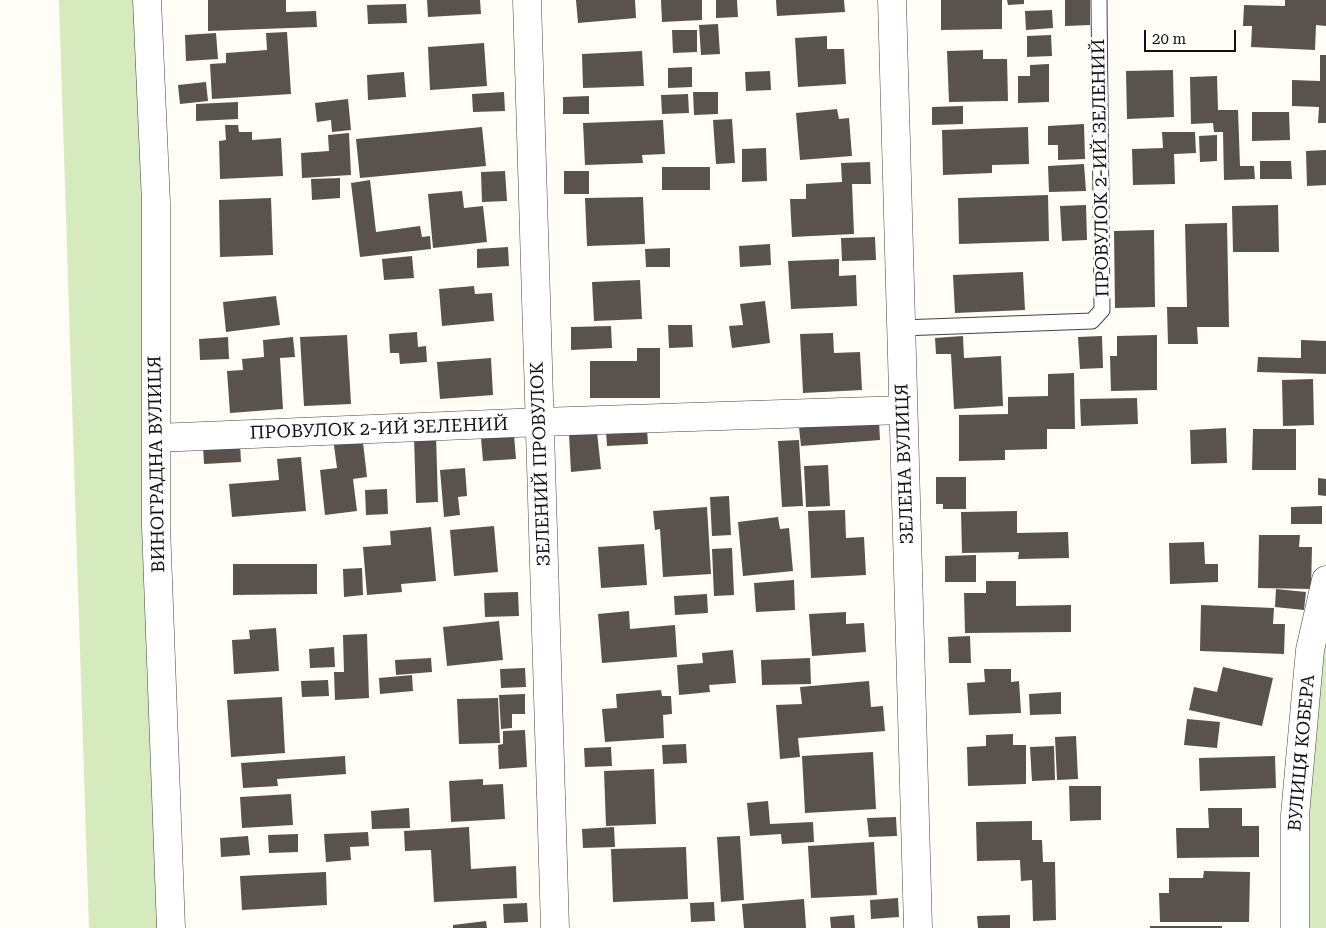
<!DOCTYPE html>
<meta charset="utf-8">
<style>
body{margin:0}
#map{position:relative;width:1326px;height:928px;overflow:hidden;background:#fffdf5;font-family:"Roboto Serif",serif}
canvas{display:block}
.scale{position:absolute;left:1144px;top:30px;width:92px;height:22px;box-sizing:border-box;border:2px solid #111;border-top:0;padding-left:6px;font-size:15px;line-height:18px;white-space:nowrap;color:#111;-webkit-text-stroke:4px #fff;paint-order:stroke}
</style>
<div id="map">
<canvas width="1326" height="928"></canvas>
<div class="scale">20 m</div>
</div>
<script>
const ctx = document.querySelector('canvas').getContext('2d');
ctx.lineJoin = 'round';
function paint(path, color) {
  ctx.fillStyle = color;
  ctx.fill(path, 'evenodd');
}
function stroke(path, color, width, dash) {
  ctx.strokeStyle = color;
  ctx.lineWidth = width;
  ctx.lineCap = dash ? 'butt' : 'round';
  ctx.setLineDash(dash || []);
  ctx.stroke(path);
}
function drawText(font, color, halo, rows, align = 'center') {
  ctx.font = font + ' "Roboto Serif",serif';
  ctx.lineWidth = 5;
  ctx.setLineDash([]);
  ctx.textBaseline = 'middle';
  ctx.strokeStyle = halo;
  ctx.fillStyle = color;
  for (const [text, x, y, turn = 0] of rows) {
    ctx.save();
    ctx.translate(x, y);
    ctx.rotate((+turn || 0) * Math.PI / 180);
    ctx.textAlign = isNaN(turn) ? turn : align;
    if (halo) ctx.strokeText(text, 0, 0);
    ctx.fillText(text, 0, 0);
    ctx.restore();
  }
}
const green = new Path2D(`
 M 59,0 L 135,0 L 145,201 L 160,928 L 89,928 Z
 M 1326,619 L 1326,928 L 1305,928 L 1305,812 Z`);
const building = new Path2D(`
 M 208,0 L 286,0 L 286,12 L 316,11 L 317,27 L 208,31 Z
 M 427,0 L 480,0 L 481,14 L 428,17 Z
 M 576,0 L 635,0 L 636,18 L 578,23 Z
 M 661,0 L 702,0 L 702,20 L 662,22 Z
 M 716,0 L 737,0 L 738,17 L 716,18 Z
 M 776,0 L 844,0 L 845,12 L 777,16 Z
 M 941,0 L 1002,0 L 1002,29 L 941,30 Z
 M 1007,0 L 1024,0 L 1024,4 L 1008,5 Z
 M 1065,0 L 1090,0 L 1090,25 L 1065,26 Z
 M 1285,0 L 1326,0 L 1326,26 L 1316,25 L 1315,50 L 1251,47 L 1252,26 L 1243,26 L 1244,5 L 1285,6 Z
 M 406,4 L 407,23 L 368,24 L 367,5 Z
 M 1052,10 L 1053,28 L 1026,30 L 1025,11 Z
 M 718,24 L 720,54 L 701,55 L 699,25 Z
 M 672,30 L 697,30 L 697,52 L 673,53 Z
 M 287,32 L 291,94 L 212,99 L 210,64 L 226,63 L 226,53 L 267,50 L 266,33 Z
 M 216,33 L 218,59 L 186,61 L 185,35 Z
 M 1051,35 L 1052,56 L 1027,57 L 1027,36 Z
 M 827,36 L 827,49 L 844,49 L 846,84 L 798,87 L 795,38 Z
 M 484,43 L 487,86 L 430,90 L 428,47 Z
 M 983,50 L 983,59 L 1007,59 L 1008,101 L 949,102 L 947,51 Z
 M 642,51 L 644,86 L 583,88 L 582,54 Z
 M 1320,55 L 1326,55 L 1326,123 L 1318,123 L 1319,107 L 1292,106 L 1292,80 L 1320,81 Z
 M 1049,64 L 1049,102 L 1018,103 L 1018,76 L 1030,76 L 1030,65 Z
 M 692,67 L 692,87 L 668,88 L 668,68 Z
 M 1173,70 L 1174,117 L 1127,119 L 1126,71 Z
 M 770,71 L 771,90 L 746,91 L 745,72 Z
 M 404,72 L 406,97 L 368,100 L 367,75 Z
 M 1217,76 L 1218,110 L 1238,110 L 1240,166 L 1254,166 L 1255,179 L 1224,180 L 1223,132 L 1214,132 L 1213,123 L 1191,124 L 1190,77 Z
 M 206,82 L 208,101 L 180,104 L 178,85 Z
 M 504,92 L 505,111 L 473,112 L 472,94 Z
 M 693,92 L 718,92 L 718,114 L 694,115 Z
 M 688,94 L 689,113 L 662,114 L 661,95 Z
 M 589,96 L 589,114 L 563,114 L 563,97 Z
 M 348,99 L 351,130 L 332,132 L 331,120 L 317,122 L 315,103 Z
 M 238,102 L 238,119 L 196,121 L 196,104 Z
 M 963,106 L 963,124 L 932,125 L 932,107 Z
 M 837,109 L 839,119 L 849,118 L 852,156 L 800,160 L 796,113 Z
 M 1252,112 L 1289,112 L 1290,140 L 1252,141 Z
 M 732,119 L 735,163 L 716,164 L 713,120 Z
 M 663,120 L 665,154 L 642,155 L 643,163 L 585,165 L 583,123 Z
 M 1084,124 L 1085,159 L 1058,160 L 1058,145 L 1048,145 L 1048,126 Z
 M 225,125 L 238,125 L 239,132 L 252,132 L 252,140 L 281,138 L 283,176 L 220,179 L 219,141 L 226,140 Z
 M 482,127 L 486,166 L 360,178 L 356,139 Z
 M 1028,127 L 1029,164 L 992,165 L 992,173 L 943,175 L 942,130 Z
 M 1162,132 L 1195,132 L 1196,153 L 1174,154 L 1175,184 L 1133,185 L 1132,149 L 1163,148 Z
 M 349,133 L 351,175 L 302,178 L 301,153 L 329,151 L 328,135 Z
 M 1217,135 L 1217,161 L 1200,162 L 1199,136 Z
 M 766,148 L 767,181 L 742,182 L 742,149 Z
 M 1326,150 L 1326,185 L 1307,186 L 1306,151 Z
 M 1260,161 L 1291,161 L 1292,179 L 1260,179 Z
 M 870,162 L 871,184 L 852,184 L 854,234 L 792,237 L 790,199 L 806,199 L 806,184 L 842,182 L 841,163 Z
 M 1084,164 L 1086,191 L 1049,192 L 1048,166 Z
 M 662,167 L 710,167 L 710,190 L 662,190 Z
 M 505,171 L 507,201 L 482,202 L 481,172 Z
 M 564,171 L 589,171 L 589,194 L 564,194 Z
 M 340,178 L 340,198 L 312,200 L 311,179 Z
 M 370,180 L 376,232 L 420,226 L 422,237 L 430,236 L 431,249 L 360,257 L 351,183 Z
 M 462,191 L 464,208 L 483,206 L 487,242 L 433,248 L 428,194 Z
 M 1048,195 L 1049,241 L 959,244 L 958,198 Z
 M 643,197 L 645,244 L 587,246 L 585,198 Z
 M 271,198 L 273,255 L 220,257 L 219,200 Z
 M 1086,205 L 1087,240 L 1062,241 L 1060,206 Z
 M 1278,205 L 1279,252 L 1233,252 L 1232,206 Z
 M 1227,223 L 1229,327 L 1197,327 L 1198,344 L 1168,344 L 1167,307 L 1187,307 L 1185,224 Z
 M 1154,230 L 1155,307 L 1115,308 L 1114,231 Z
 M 875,237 L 876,260 L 842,261 L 841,238 Z
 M 770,244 L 771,265 L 740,267 L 739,246 Z
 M 508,247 L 509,266 L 477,268 L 477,249 Z
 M 670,248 L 670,267 L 646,267 L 645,249 Z
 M 412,256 L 414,278 L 384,280 L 382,259 Z
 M 839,259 L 839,276 L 856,275 L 857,306 L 791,309 L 788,261 Z
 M 1023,272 L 1025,310 L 955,313 L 953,275 Z
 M 640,280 L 642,319 L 594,321 L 592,282 Z
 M 474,286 L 475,294 L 492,293 L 494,321 L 442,326 L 439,289 Z
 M 276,296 L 280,325 L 226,332 L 223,302 Z
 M 765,301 L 770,343 L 732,348 L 729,326 L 743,325 L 740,304 Z
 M 668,325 L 692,325 L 693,347 L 669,348 Z
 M 611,326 L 612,348 L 571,350 L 571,327 Z
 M 417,332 L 418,347 L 426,346 L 427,362 L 400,364 L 399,353 L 390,353 L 389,334 Z
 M 833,333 L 834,353 L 860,352 L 862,390 L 803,393 L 800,334 Z
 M 347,335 L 351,404 L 304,406 L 300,337 Z
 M 1157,335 L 1157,390 L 1111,391 L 1110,356 L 1117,356 L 1117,336 Z
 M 963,336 L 964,358 L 1001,356 L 1003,406 L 954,409 L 951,354 L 936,354 L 935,338 Z
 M 1102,336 L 1103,368 L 1080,369 L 1078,337 Z
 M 228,337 L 229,359 L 200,360 L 199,339 Z
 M 293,337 L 295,357 L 280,358 L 283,409 L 230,413 L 227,371 L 243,370 L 242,359 L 264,357 L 263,340 Z
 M 1301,340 L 1326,341 L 1326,374 L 1257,372 L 1258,357 L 1301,358 Z
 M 637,348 L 660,348 L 660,398 L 590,398 L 590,361 L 637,361 Z
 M 491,358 L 493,395 L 440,399 L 437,362 Z
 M 1074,373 L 1075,429 L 1047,429 L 1047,449 L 1005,450 L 1005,460 L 959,461 L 959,415 L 1008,414 L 1008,397 L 1048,396 L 1048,374 Z
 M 1313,379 L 1314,425 L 1283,426 L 1282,380 Z
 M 1137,398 L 1138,424 L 1081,426 L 1080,399 Z
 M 879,421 L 880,440 L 801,446 L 799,427 Z
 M 1226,428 L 1227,463 L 1191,464 L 1190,430 Z
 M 647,429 L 648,444 L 607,446 L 606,431 Z
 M 1253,429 L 1296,429 L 1296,470 L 1252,470 Z
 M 597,432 L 601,469 L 571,472 L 569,434 Z
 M 362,434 L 367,477 L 353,479 L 357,511 L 325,515 L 320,470 L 337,468 L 333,438 Z
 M 436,435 L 438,502 L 416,503 L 414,436 Z
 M 514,435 L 516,459 L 483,461 L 481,438 Z
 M 799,440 L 803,506 L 782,507 L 778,441 Z
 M 240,443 L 241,462 L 204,464 L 203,445 Z
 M 301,457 L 306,511 L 232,517 L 229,484 L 279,480 L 277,459 Z
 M 828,465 L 830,506 L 806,507 L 804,466 Z
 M 465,468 L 467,496 L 458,497 L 460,515 L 444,517 L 440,470 Z
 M 936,477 L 966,477 L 966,509 L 943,509 L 943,504 L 936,504 Z
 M 1318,478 L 1326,479 L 1326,496 L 1318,495 Z
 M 387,489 L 388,514 L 366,515 L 365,490 Z
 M 729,496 L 731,535 L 712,536 L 710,497 Z
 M 1322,506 L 1322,524 L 1291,524 L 1291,507 Z
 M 707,507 L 711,574 L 663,577 L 660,529 L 655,530 L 653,511 Z
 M 845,510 L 846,538 L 864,537 L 866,575 L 811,578 L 808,511 Z
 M 1017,511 L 1017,533 L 1068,532 L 1069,558 L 1018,559 L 1019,552 L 962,553 L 961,512 Z
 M 778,517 L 780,529 L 789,528 L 793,571 L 743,576 L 738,522 Z
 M 494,526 L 498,572 L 454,576 L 450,530 Z
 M 431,527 L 436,581 L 401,584 L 402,592 L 367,595 L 363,547 L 391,545 L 390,531 Z
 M 1259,535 L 1300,535 L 1299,547 L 1312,547 L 1311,589 L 1258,588 Z
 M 1204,542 L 1205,564 L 1218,564 L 1218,582 L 1170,584 L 1169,543 Z
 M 644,544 L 647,585 L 601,588 L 598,547 Z
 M 732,548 L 734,595 L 714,596 L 712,549 Z
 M 976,555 L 976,582 L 945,582 L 945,556 Z
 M 233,564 L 317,564 L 317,594 L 233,595 Z
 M 362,568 L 363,595 L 344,597 L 343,569 Z
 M 794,580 L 795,610 L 756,612 L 754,583 Z
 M 986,581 L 1016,581 L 1016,606 L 1071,605 L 1071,632 L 965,633 L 964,593 L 986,593 Z
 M 1276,589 L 1306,592 L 1304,610 L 1275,607 Z
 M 518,592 L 519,616 L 485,617 L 484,593 Z
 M 707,594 L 708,613 L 675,615 L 674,596 Z
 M 1201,605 L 1274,608 L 1273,624 L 1285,624 L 1284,654 L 1200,651 Z
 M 629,611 L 630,629 L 675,625 L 677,657 L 602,663 L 598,614 Z
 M 846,612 L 846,624 L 864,623 L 866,652 L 812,656 L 809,614 Z
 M 499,621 L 503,660 L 447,666 L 443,627 Z
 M 276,628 L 279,671 L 234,674 L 232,640 L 250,639 L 249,630 Z
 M 367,634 L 369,698 L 335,700 L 334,672 L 344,672 L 343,635 Z
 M 970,636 L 971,663 L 949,663 L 948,637 Z
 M 334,647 L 335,667 L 310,668 L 309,649 Z
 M 733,650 L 736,683 L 709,685 L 710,692 L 679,695 L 677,665 L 703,663 L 702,653 Z
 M 431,658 L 432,672 L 396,675 L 395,660 Z
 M 810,658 L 811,684 L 762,685 L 761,660 Z
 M 1223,667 L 1273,678 L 1262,726 L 1189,710 L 1194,687 L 1217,692 Z
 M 525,668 L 526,687 L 501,688 L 500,669 Z
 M 984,669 L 1011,669 L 1011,682 L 1019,681 L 1021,713 L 969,715 L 967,683 L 985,682 Z
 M 412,675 L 413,691 L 380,694 L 379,678 Z
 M 328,680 L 329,696 L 302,697 L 301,681 Z
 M 869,681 L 871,707 L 883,706 L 885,731 L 798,738 L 800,757 L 780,759 L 776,705 L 802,704 L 800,687 Z
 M 661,690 L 662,696 L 671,696 L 672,714 L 663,715 L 664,738 L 605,742 L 602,709 L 617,708 L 616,694 Z
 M 1061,692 L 1061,714 L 1030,715 L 1029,694 Z
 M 525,694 L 525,714 L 512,714 L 512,728 L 501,729 L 499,695 Z
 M 282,697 L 285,753 L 231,757 L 227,700 Z
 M 498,698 L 500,743 L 459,744 L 457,699 Z
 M 1187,719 L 1220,722 L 1217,748 L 1184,745 Z
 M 525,730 L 527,767 L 499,769 L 498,745 L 503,744 L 503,731 Z
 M 1013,734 L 1013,745 L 1026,745 L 1026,784 L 968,786 L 967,747 L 986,746 L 986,735 Z
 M 1076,736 L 1078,779 L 1057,780 L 1055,737 Z
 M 686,744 L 687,763 L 663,764 L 662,745 Z
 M 1054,746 L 1055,780 L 1032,781 L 1030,747 Z
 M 611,747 L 612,766 L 585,767 L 584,748 Z
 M 873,752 L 876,809 L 805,813 L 802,756 Z
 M 345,756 L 346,774 L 277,779 L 278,786 L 243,788 L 241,763 Z
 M 1275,756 L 1276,788 L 1200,791 L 1199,758 Z
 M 654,769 L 656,824 L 606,826 L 604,771 Z
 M 483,779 L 483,785 L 503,784 L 505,819 L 451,822 L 449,781 Z
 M 1069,786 L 1101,786 L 1101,820 L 1070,821 Z
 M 291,794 L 293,825 L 242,828 L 240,797 Z
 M 768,801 L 770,824 L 813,822 L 814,842 L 782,844 L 781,834 L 750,836 L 747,803 Z
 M 409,808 L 410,828 L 372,829 L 371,811 Z
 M 1208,808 L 1242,808 L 1242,826 L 1259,826 L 1259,857 L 1177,858 L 1176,828 L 1209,828 Z
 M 896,817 L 897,836 L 869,837 L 867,818 Z
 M 1032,821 L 1032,840 L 1042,840 L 1043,862 L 1055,862 L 1056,920 L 1033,921 L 1032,880 L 1021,881 L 1020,860 L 977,861 L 976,822 Z
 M 469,827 L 471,869 L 516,866 L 517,898 L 434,902 L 431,850 L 405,851 L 404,831 Z
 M 614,827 L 615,847 L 583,848 L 582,829 Z
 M 368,832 L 369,846 L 350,847 L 351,860 L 326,862 L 324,834 Z
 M 298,834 L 298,852 L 269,853 L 268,835 Z
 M 248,836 L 250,855 L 221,857 L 220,838 Z
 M 740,836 L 744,900 L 721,902 L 717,837 Z
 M 874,842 L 877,895 L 811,898 L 808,846 Z
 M 686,847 L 688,899 L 613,902 L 611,849 Z
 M 1204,871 L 1250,872 L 1249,922 L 1160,922 L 1159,893 L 1169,893 L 1169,878 L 1203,878 Z
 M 326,872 L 327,905 L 242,910 L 240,876 Z
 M 898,898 L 899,917 L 871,919 L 870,900 Z
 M 804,899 L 806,928 L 744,928 L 742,904 Z
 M 714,902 L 715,921 L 691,922 L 690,903 Z
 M 527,903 L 528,922 L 504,923 L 503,904 Z
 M 854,915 L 855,928 L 831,928 L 830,917 Z
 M 1010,915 L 1010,928 L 978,928 L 977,916 Z
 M 486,921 L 487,928 L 453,928 L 453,925 Z
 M 1150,926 L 1222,926 L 1222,928 L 1150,928 Z`);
const service = new Path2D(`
 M 901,328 L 1092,321 L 1102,310 L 1099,0`);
const minor = new Path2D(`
 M 147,0 L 156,203 L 156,526 L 171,928
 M 527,0 L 555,928
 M 892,0 L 918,928
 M 156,438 L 540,422 L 903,410
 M 1295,928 L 1295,815 L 1310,650 L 1326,580`);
const streetNames = [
 ["ПРОВУЛОК 2-ИЙ ЗЕЛЕНИЙ",1101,168,-91],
 ["ПРОВУЛОК 2-ИЙ ЗЕЛЕНИЙ",379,429,-2],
 ["ВИНОГРАДНА ВУЛИЦЯ",157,464,-91],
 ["ЗЕЛЕНИЙ ПРОВУЛОК",541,464,-92],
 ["ЗЕЛЕНА ВУЛИЦЯ",905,464,-92],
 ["ВУЛИЦЯ КОБЕРА",1302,753,-85]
];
paint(green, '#d5ebbd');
paint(building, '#5a524d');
stroke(service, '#444', 17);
stroke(minor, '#444', 29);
stroke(service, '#fff', 15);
stroke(minor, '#fff', 28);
drawText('18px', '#111', '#fff', streetNames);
</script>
